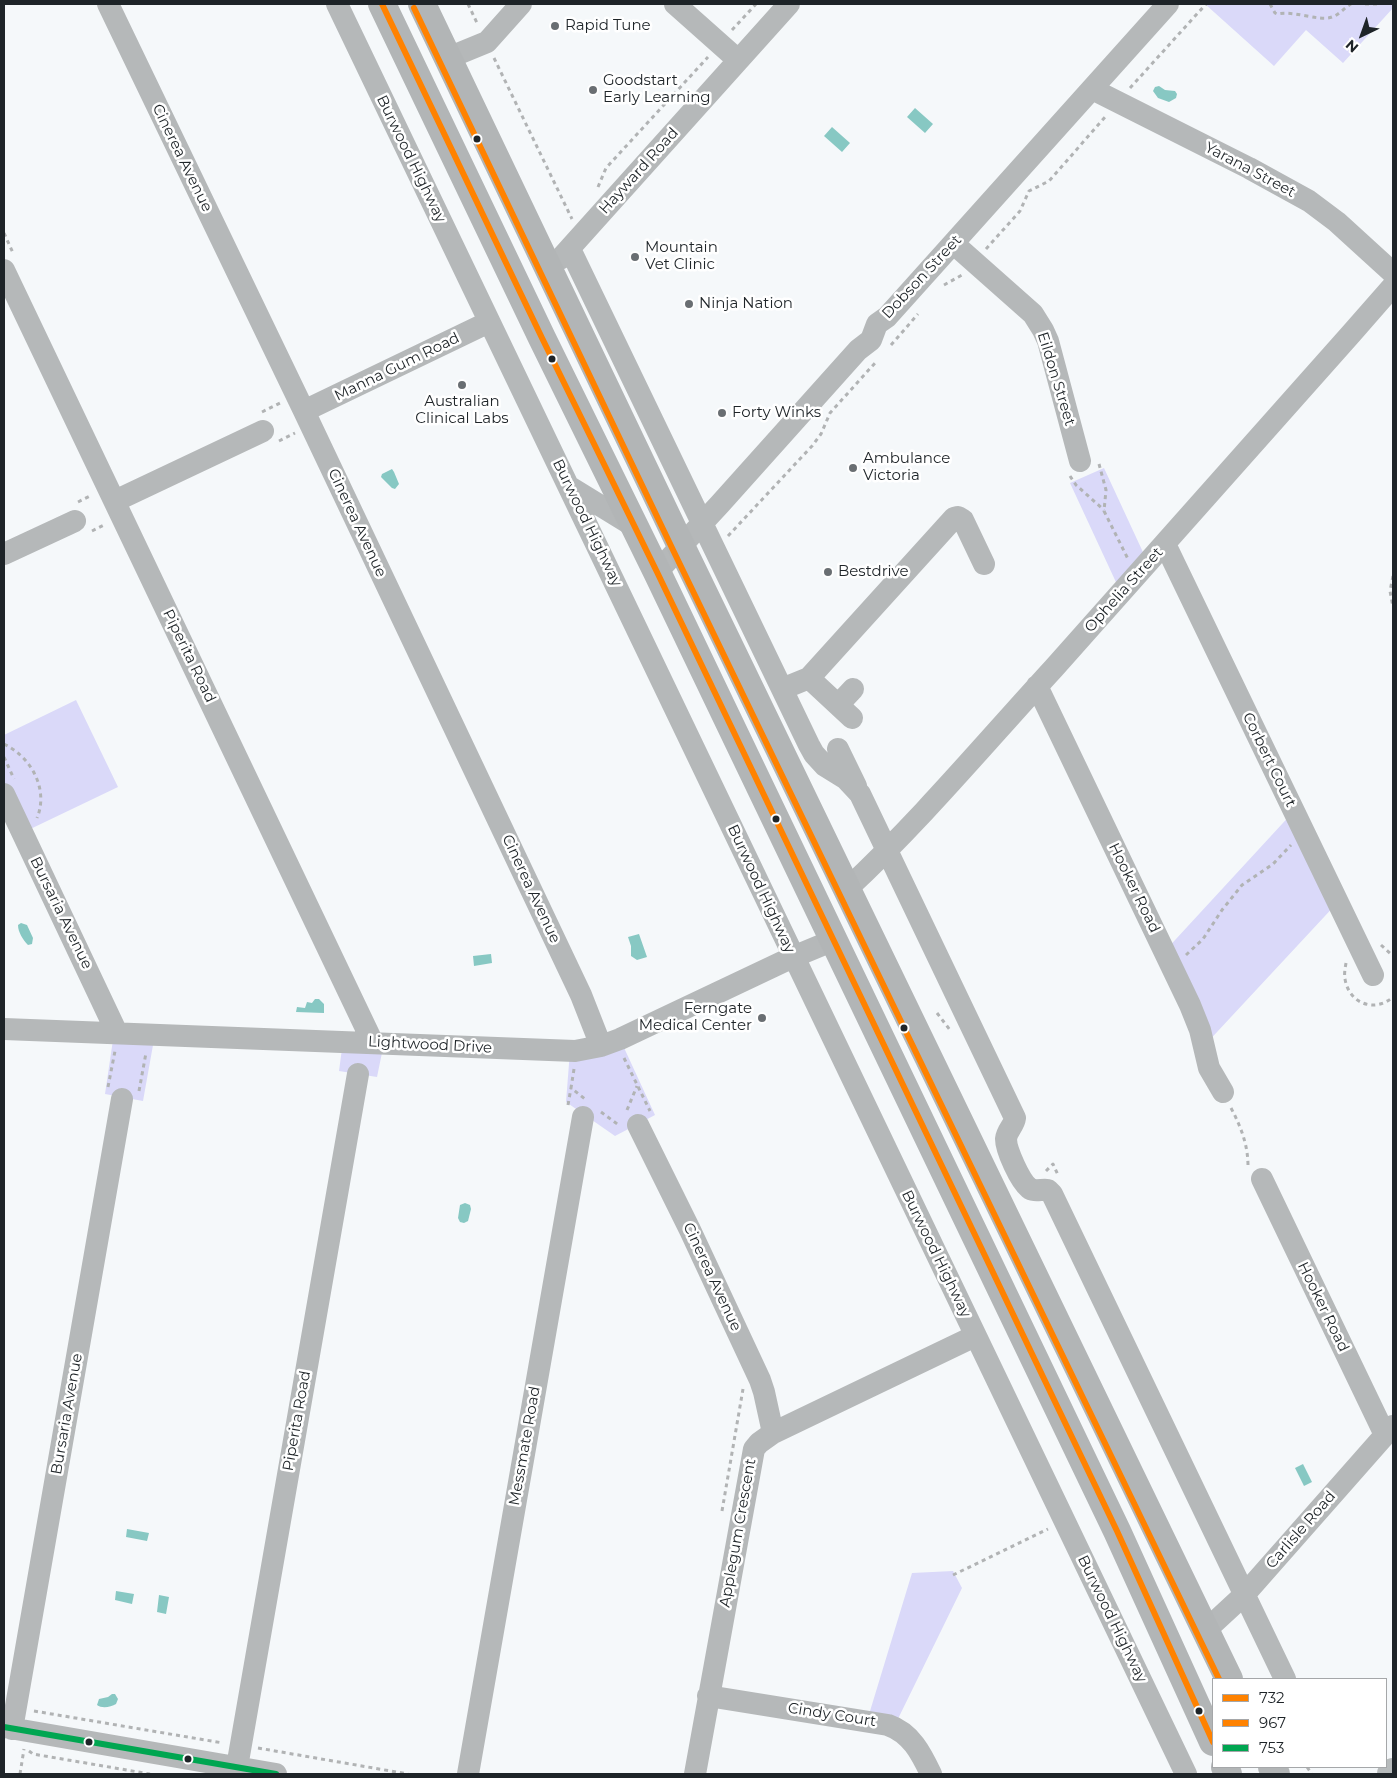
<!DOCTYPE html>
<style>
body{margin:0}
#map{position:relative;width:1397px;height:1778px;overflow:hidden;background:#f5f8fa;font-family:Montserrat,sans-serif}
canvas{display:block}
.frame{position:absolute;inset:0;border:5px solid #1e2428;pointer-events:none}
.legend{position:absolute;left:1212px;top:1678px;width:175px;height:90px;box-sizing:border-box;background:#fff;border:1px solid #a5a7a9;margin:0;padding:6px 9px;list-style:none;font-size:15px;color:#1e2428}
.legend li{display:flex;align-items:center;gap:10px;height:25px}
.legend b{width:25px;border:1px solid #a5a7a9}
.north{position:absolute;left:1337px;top:10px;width:50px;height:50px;-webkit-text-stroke:4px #fff;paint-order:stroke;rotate:222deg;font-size:14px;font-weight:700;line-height:20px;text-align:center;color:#1e2428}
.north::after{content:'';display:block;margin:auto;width:18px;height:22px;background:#1e2428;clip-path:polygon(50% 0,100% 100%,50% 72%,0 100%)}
</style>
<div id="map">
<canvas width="1397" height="1778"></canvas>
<div class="frame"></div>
<ul class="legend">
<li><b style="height:6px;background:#ff8200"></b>732</li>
<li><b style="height:6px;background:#ff8200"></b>967</li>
<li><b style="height:6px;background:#00a651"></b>753</li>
</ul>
<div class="north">N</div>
</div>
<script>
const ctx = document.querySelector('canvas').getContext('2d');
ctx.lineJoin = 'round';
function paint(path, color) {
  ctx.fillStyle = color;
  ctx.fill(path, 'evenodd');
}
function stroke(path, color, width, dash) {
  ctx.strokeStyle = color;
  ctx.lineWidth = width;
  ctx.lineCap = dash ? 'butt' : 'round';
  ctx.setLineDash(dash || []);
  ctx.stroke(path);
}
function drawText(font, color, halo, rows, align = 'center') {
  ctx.font = font + ' Montserrat,sans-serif';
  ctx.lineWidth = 5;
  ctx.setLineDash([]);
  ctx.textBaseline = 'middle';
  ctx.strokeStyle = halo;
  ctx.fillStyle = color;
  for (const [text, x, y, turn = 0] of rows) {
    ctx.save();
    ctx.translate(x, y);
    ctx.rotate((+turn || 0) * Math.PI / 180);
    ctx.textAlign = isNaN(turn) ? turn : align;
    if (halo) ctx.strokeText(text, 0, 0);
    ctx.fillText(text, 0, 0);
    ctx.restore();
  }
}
const green = new Path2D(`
 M 1205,4 L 1393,4 L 1393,8 L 1343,63 L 1306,30 L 1274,66 Z
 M 1104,468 L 1148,563 L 1121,593 L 1070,483 Z
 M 76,700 L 118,787 L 22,833 L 4,794 L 4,735 Z
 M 1294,811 L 1338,902 L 1204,1046 L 1164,952 Z
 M 114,1033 L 155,1034 L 143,1101 L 105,1094 Z
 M 620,1039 L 655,1115 L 615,1136 L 566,1102 L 570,1051 Z
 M 343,1041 L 384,1043 L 377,1077 L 339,1071 Z
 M 953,1571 L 962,1588 L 894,1727 L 867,1721 L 912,1573 Z`);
const water = new Path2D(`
 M 1159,86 L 1165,90 L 1175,91 L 1177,94 L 1176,98 L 1169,102 L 1158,98 L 1153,91 L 1155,87 Z
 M 915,108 L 933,124 L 925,133 L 907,117 Z
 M 832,127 L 850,143 L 842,152 L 824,136 Z
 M 392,469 L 394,472 L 399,484 L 395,489 L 392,488 L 381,477 L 382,474 Z
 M 21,923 L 27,925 L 33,938 L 32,944 L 28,945 C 23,940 18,932 18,925 Z
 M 639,934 L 647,957 L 637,960 L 631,956 L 631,946 L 628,937 Z
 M 491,954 L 492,963 L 474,966 L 473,956 Z
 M 315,999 L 319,999 L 324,1004 L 324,1013 L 296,1012 L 297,1007 L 305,1008 L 307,1002 L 312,1003 Z
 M 465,1203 L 470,1205 L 471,1209 L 468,1221 L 464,1223 L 460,1222 L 458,1218 L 460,1205 Z
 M 1303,1464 L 1312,1482 L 1304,1486 L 1295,1468 Z
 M 127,1529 L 149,1533 L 147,1541 L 126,1537 Z
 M 116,1591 L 134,1594 L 132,1604 L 115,1600 Z
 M 159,1595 L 169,1597 L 166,1614 L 157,1612 Z
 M 112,1694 L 115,1694 L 118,1699 L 116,1704 C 111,1707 102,1709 97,1705 L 99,1699 L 108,1697 Z`);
const path = new Path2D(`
 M 468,4 L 478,25
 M 1270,4 L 1275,13 L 1277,14 C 1294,10 1319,22 1332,17 C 1339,15 1344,8 1351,4
 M 1365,4 L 1378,4
 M 732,30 L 756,4
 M 494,58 L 572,219
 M 1130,88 L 1206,4
 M 598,187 L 606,168 L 708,57
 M 4,233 L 13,253
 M 986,249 L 1020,211 L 1029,191 L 1049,181 L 1106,116
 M 944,285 L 962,275
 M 891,345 L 918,314
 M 262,412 L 280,403
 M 279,441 L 295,433
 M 1099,464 L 1106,490 L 1104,511 L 1128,559
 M 1070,476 L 1076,485 L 1104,510
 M 78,502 L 92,495
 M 92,531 L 106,524
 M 728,536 L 812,446 L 821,434 L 830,413 L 875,363
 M 1393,576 L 1390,591 L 1393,607
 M 4,744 C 31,757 49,789 37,818
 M 4,757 L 14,779
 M 1381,945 L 1393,956
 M 1186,955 L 1203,939 L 1222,910 L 1242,885 L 1273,864 L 1291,845
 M 1346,963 C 1345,969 1344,974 1345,979 C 1349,1004 1375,1013 1393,997
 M 937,1013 L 950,1030
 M 624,1058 L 650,1111
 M 574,1069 L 571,1088 L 585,1099
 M 108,1087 L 115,1051
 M 139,1091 L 146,1053
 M 568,1105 L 571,1088
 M 1231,1108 C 1241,1127 1248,1145 1248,1166
 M 627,1110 L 637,1086
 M 601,1112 L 620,1126
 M 1046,1171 L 1053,1164 L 1058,1175
 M 722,1511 L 743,1389
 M 953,1575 L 1048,1529
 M 34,1711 L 223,1743
 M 258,1748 L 408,1774
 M 29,1751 L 33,1754 L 150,1774
 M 1307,1767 L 1312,1774
 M 20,1774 L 24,1749`);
const minor = new Path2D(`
 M 108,4 L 304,411 L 581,995 L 601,1046
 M 337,4 L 1186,1774
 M 675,4 L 738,60
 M 448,58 L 487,42 L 521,4
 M 1092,89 L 1249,168 L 1309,201 L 1337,222 L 1393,273
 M 954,244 L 1033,314 L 1043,330 L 1048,341 L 1080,461
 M 570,249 L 809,745 L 814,754 L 825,766 L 846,779 L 860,794 L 1015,1118 C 1014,1126 1007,1130 1006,1139 C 1006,1150 1020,1181 1029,1188 C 1034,1192 1042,1189 1048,1190 L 1052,1194 L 1285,1679
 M 560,259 L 789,4
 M 4,270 L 373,1043
 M 304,411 L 489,322
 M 570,487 L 635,527
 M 115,501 L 263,431
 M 1165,544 L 1373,975
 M 4,554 L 75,521
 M 657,572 L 720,504 L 858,350 L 871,340 L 877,324 L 887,317 L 1168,4
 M 809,678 L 852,718
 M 1037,686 L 1190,1005 L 1200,1030 L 1209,1068 L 1223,1092
 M 782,689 L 809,678 L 954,518 L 958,517 L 963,520 L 984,564
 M 838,705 L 853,689
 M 838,749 L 856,786
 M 4,794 L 117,1033
 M 847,889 C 921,820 986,742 1054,668 C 1168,541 1281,414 1393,286
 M 4,1029 L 575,1051 L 601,1046 L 620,1039 L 793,957 L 834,940
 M 638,1125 L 690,1230 L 760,1380 L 764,1392 L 773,1433
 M 1262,1179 L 1385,1435
 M 1205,1631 L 1244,1595 L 1393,1426
 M 708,1696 L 888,1725 C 911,1733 921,1753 931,1774
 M 4,1727 L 276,1774
 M 12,1729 L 122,1099
 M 237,1767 L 358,1074
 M 468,1774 L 583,1117
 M 695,1774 L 754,1449 L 759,1443 L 773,1433 L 975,1336`);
const major = new Path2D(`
 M 1391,1774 L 1393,1772`);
const highway = new Path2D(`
 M 382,4 L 542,338 L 657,572 L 1117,1531 L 1213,1742
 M 422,4 L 681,546 L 1229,1679
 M 1225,1767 L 1228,1774
 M 1272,1767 L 1276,1774`);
const bus1 = new Path2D(`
 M 382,4 L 542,338 L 657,572 L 1117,1531 L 1213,1742`);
const bus2 = new Path2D(`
 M 414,8 L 673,550 L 1219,1679`);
const bus3 = new Path2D(`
 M 4,1727 L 276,1774`);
const markers = [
 [555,26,5,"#696e72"],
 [593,90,5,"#696e72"],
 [477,139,4.5,"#1e2428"],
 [635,257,5,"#696e72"],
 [689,304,5,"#696e72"],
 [552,359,4.5,"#1e2428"],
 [462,385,5,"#696e72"],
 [722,413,5,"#696e72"],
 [853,468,5,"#696e72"],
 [828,572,5,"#696e72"],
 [776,819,4.5,"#1e2428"],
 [762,1018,5,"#696e72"],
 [904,1028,4.5,"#1e2428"],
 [1199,1711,4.5,"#1e2428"],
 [89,1742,4.5,"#1e2428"],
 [188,1759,4.5,"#1e2428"]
];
const poiNames = [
 ["Rapid Tune",565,26],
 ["Goodstart",603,81],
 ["Early Learning",603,98],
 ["Mountain",645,248],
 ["Vet Clinic",645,265],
 ["Ninja Nation",699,304],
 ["Australian",462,402,"center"],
 ["Clinical Labs",462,419,"center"],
 ["Forty Winks",732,413],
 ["Ambulance",863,459],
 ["Victoria",863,476],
 ["Bestdrive",838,572],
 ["Ferngate",752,1009,"right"],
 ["Medical Center",752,1026,"right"]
];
const streetNames = [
 ["Cinerea Avenue",182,158,64],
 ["Burwood Highway",411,159,64],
 ["Yarana Street",1250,170,28],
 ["Hayward Road",639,171,-48],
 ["Dobson Street",922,277,-47],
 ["Manna Gum Road",397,367,-26],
 ["Eildon Street",1056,379,73],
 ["Cinerea Avenue",357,523,65],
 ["Burwood Highway",587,523,64],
 ["Ophelia Street",1124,590,-48],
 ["Piperita Road",189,656,64],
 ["Corbert Court",1269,760,64],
 ["Hooker Road",1134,888,64],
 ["Cinerea Avenue",531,889,65],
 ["Burwood Highway",761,889,65],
 ["Bursaria Avenue",61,913,64],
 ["Lightwood Drive",430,1045,3],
 ["Burwood Highway",936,1254,64],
 ["Cinerea Avenue",712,1277,65],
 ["Hooker Road",1323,1307,64],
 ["Bursaria Avenue",67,1414,-80],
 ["Piperita Road",297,1421,-80],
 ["Messmate Road",525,1446,-80],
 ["Carlisle Road",1301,1530,-49],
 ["Applegum Crescent",738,1533,-80],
 ["Burwood Highway",1112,1619,64],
 ["Cindy Court",832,1715,9]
];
paint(green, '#dad9f9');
paint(water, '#87c8c3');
stroke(path, '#b1b3b4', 3, [4, 4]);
stroke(minor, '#b5b8b9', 22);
stroke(major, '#b7bbbc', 28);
stroke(highway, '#b2b5b6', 28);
stroke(bus1, '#ff8200', 6);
stroke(bus2, '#ff8200', 6);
stroke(bus3, '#00a651', 6);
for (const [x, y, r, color] of markers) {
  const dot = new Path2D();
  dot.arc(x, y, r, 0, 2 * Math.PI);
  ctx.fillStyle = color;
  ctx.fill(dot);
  stroke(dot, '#fff', 2);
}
drawText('15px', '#1e2428', '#fff', poiNames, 'left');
drawText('15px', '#1e2428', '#fff', streetNames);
</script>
